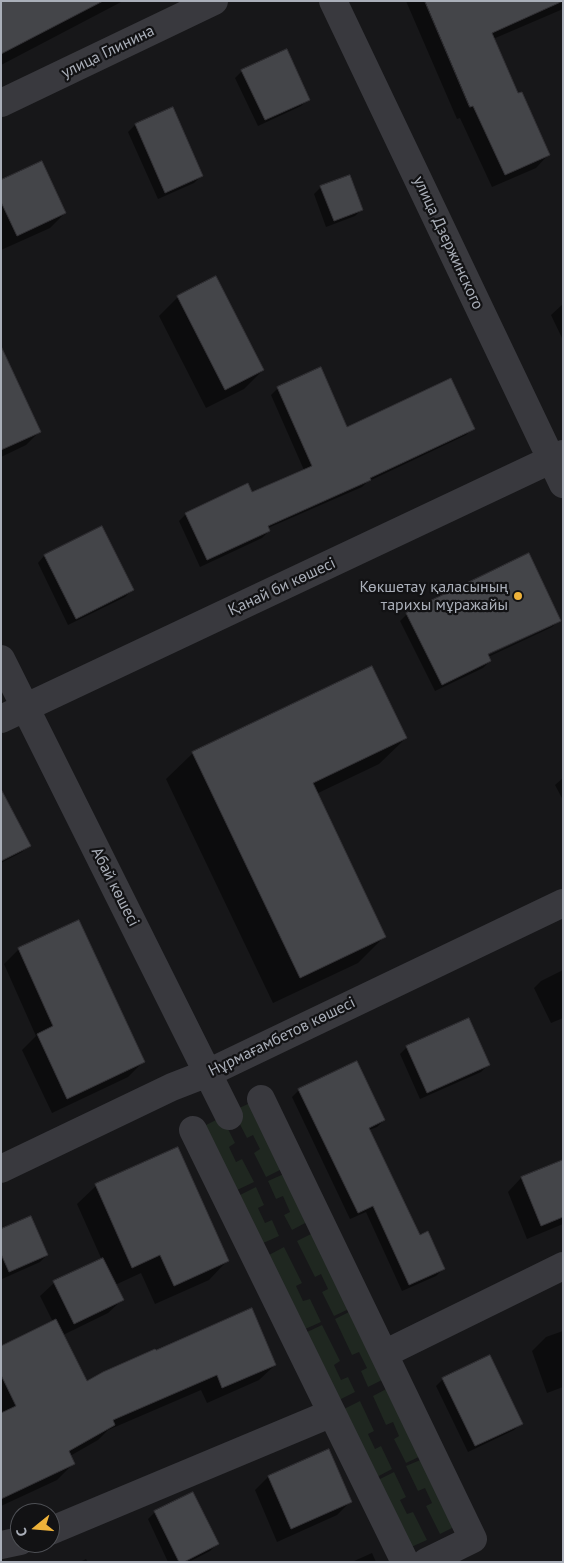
<!DOCTYPE html>
<meta charset="utf-8">
<style>
body{margin:0}
#map{position:relative;width:564px;height:1563px;overflow:hidden;background:#171719;font-family:"PT Sans",sans-serif}
canvas{display:block}
.frame{position:absolute;inset:0;border:2px solid #aaafb9;pointer-events:none}
.north{position:absolute;left:10px;top:1503px;width:50px;height:50px;box-sizing:border-box;background:#121214;border:1px solid #4f5156;border-radius:50%;rotate:253deg;font-size:14px;font-weight:700;line-height:20px;text-align:center;color:#aaafb9}
.north::after{content:'';display:block;margin:auto;width:18px;height:22px;background:#eeb23a;clip-path:polygon(50% 0,100% 100%,50% 72%,0 100%)}
</style>
<div id="map">
<canvas width="564" height="1563"></canvas>
<div class="frame"></div>
<div class="north">С</div>
</div>
<script>
const ctx = document.querySelector('canvas').getContext('2d');
ctx.lineJoin = 'round';
function paint(path, color) {
  ctx.fillStyle = color;
  ctx.fill(path, 'evenodd');
}
function stroke(path, color, width, dash) {
  ctx.strokeStyle = color;
  ctx.lineWidth = width;
  ctx.lineCap = dash ? 'butt' : 'round';
  ctx.setLineDash(dash || []);
  ctx.stroke(path);
}
function drawText(font, color, halo, rows, align = 'center') {
  ctx.font = font + ' "PT Sans",sans-serif';
  ctx.lineWidth = 4.5;
  ctx.setLineDash([]);
  ctx.textBaseline = 'middle';
  ctx.strokeStyle = halo;
  ctx.fillStyle = color;
  for (const [text, x, y, turn = 0] of rows) {
    ctx.save();
    ctx.translate(x, y);
    ctx.rotate((+turn || 0) * Math.PI / 180);
    ctx.textAlign = isNaN(turn) ? turn : align;
    if (halo) ctx.strokeText(text, 0, 0);
    ctx.fillText(text, 0, 0);
    ctx.restore();
  }
}
const green = new Path2D(`
 M 252,1102 L 284,1168 L 266,1177 L 254,1153 L 260,1149 L 253,1135 L 247,1138 L 233,1111 Z
 M 222,1117 L 235,1143 L 229,1147 L 236,1162 L 242,1159 L 254,1182 L 235,1191 L 204,1126 Z
 M 286,1173 L 309,1221 L 292,1230 L 284,1215 L 290,1212 L 283,1196 L 276,1199 L 268,1181 Z
 M 256,1187 L 264,1205 L 258,1208 L 265,1223 L 272,1220 L 279,1236 L 261,1244 L 238,1196 Z
 M 315,1232 L 351,1308 L 334,1316 L 322,1292 L 328,1289 L 321,1274 L 315,1277 L 297,1241 Z
 M 284,1247 L 302,1283 L 296,1286 L 303,1301 L 310,1299 L 321,1322 L 303,1330 L 267,1256 Z
 M 353,1310 L 386,1378 L 368,1387 L 361,1371 L 367,1368 L 359,1352 L 352,1355 L 335,1319 Z
 M 322,1325 L 340,1361 L 334,1365 L 341,1380 L 348,1377 L 355,1392 L 337,1401 L 305,1333 Z
 M 390,1387 L 423,1455 L 406,1463 L 394,1439 L 399,1436 L 393,1422 L 386,1425 L 373,1396 Z
 M 360,1401 L 374,1431 L 368,1434 L 375,1449 L 381,1446 L 392,1469 L 375,1478 L 342,1410 Z
 M 425,1458 L 458,1525 L 440,1534 L 426,1506 L 432,1503 L 425,1488 L 418,1491 L 406,1466 Z
 M 394,1472 L 406,1497 L 400,1500 L 407,1514 L 413,1512 L 427,1540 L 409,1548 L 376,1481 Z`);
const shadow = new Path2D(`
 M 1,1 L 123,1 L 1,65 Z
 M 406,1 L 563,1 L 563,9 L 493,39 L 518,95 L 548,155 L 536,168 L 492,187 L 460,118 L 457,119 Z
 M 242,71 L 308,99 L 301,106 L 258,126 L 235,78 Z
 M 172,109 L 201,176 L 194,183 L 158,199 L 128,132 L 135,125 Z
 M 1,181 L 65,213 L 50,228 L 1,250 Z
 M 321,187 L 362,209 L 355,216 L 326,227 L 314,194 Z
 M 178,297 L 263,370 L 244,389 L 206,408 L 159,316 Z
 M 563,304 L 563,340 L 551,315 Z
 M 1,382 L 39,432 L 26,445 L 1,457 Z
 M 278,388 L 346,428 L 473,428 L 466,435 L 367,482 L 362,487 L 268,528 L 269,531 L 262,538 L 200,567 L 179,521 L 186,514 L 251,494 L 304,470 L 271,395 Z
 M 44,556 L 132,590 L 125,597 L 68,625 L 38,563 Z
 M 407,614 L 559,620 L 552,627 L 488,657 L 490,661 L 483,668 L 435,691 L 400,621 ZM 552,623 L 552,626 L 483,658 L 482,656 Z
 M 406,738 L 379,764 L 316,794 L 384,937 L 358,963 L 273,1003 L 166,779 L 193,753 Z
 M 563,778 L 563,800 L 555,785 Z
 M 1,808 L 29,845 L 22,852 L 1,863 Z
 M 19,949 L 143,1062 L 128,1077 L 52,1113 L 22,1050 L 36,1036 L 4,964 Z
 M 563,970 L 563,1018 L 551,1023 L 534,988 L 541,981 Z
 M 407,1047 L 488,1065 L 481,1072 L 420,1099 L 400,1054 Z
 M 299,1090 L 384,1120 L 377,1127 L 369,1130 L 420,1236 L 443,1269 L 436,1276 L 402,1291 L 366,1212 L 350,1219 L 292,1097 Z
 M 563,1161 L 563,1224 L 527,1239 L 508,1192 L 521,1178 Z
 M 96,1186 L 227,1261 L 209,1280 L 155,1304 L 141,1273 L 115,1285 L 122,1300 L 108,1313 L 63,1335 L 86,1383 L 275,1365 L 259,1380 L 207,1403 L 201,1390 L 108,1430 L 98,1440 L 70,1456 L 73,1464 L 57,1480 L 1,1506 L 1,1347 L 53,1322 L 40,1296 L 54,1283 L 102,1260 L 77,1204 Z
 M 1,1230 L 47,1255 L 40,1262 L 2,1279 Z
 M 563,1331 L 563,1387 L 547,1393 L 532,1351 L 546,1337 Z
 M 443,1379 L 521,1423 L 514,1430 L 468,1452 L 436,1386 Z
 M 328,1450 L 351,1501 L 337,1515 L 277,1542 L 255,1490 L 268,1477 Z
 M 155,1512 L 217,1544 L 210,1551 L 189,1562 L 168,1562 L 148,1519 Z
 M 372,1553 L 376,1562 L 352,1562 Z
 M 86,1559 L 88,1562 L 80,1562 Z`);
const building = new Path2D(`
 M 1,1 L 103,1 L 1,54 Z
 M 425,1 L 563,1 L 492,33 L 518,93 L 522,92 L 550,155 L 505,175 L 473,106 L 470,107 Z
 M 287,49 L 310,100 L 265,120 L 241,70 Z
 M 173,107 L 203,176 L 165,193 L 135,124 Z
 M 42,161 L 66,213 L 17,236 L 1,202 L 1,180 Z
 M 350,175 L 363,210 L 334,221 L 320,186 Z
 M 216,276 L 264,370 L 225,390 L 177,296 Z
 M 1,346 L 41,432 L 1,450 Z
 M 321,367 L 347,427 L 451,378 L 475,429 L 370,478 L 371,480 L 268,526 L 270,531 L 207,560 L 185,513 L 248,483 L 252,492 L 312,466 L 277,387 Z
 M 102,526 L 134,590 L 76,619 L 44,555 Z
 M 529,553 L 561,621 L 488,654 L 491,661 L 442,685 L 406,613 Z
 M 372,666 L 407,738 L 313,783 L 386,937 L 300,978 L 192,752 Z
 M 1,789 L 31,846 L 1,861 Z
 M 79,920 L 145,1062 L 67,1099 L 37,1034 L 53,1026 L 18,948 Z
 M 469,1018 L 490,1065 L 427,1093 L 406,1046 Z
 M 357,1061 L 385,1120 L 369,1128 L 420,1235 L 428,1231 L 445,1269 L 409,1285 L 373,1206 L 358,1213 L 298,1089 Z
 M 178,1147 L 229,1261 L 174,1286 L 160,1255 L 132,1268 L 95,1184 Z
 M 563,1160 L 563,1217 L 541,1226 L 521,1177 Z
 M 31,1216 L 48,1255 L 9,1272 L 1,1254 L 1,1229 Z
 M 103,1258 L 124,1300 L 74,1324 L 53,1281 Z
 M 252,1308 L 276,1365 L 222,1388 L 217,1375 L 113,1420 L 115,1425 L 69,1451 L 75,1464 L 1,1499 L 1,1413 L 16,1406 L 1,1375 L 1,1346 L 56,1319 L 87,1381 L 103,1372 L 155,1349 L 156,1350 Z
 M 490,1355 L 523,1424 L 475,1446 L 442,1378 Z
 M 329,1449 L 352,1502 L 291,1529 L 268,1476 Z
 M 193,1492 L 219,1544 L 184,1562 L 179,1562 L 154,1511 Z`);
const minor = new Path2D(`
 M 333,1 L 563,484
 M 1,103 L 214,1
 M 1,659 L 229,1116
 M 1,719 L 563,454
 M 261,1099 L 473,1539 L 426,1562
 M 193,1130 L 405,1562
 M 1,1169 L 172,1087 L 208,1073 L 563,903
 M 384,1354 L 563,1266
 M 50,1531 L 332,1413
 M 1,1545 L 20,1541`);
const markers = [
 [518,596,5,"#eeb23a"]
];
const streetNames = [
 ["улица Глинина",108,52,-26],
 ["улица Дзержинского",448,243,65],
 ["Қанай би көшесі",282,587,-25],
 ["Абай көшесі",115,887,63],
 ["Нұрмағамбетов көшесі",282,1037,-26]
];
const poiNames = [
 ["Көкшетау қаласының",508,587],
 ["тарихы мұражайы",508,605]
];
paint(green, '#1f2720');
paint(shadow, '#0007');
paint(building, '#444549');
stroke(building, '#323135', 1);
stroke(minor, '#39393e', 28);
for (const [x, y, r, color] of markers) {
  const dot = new Path2D();
  dot.arc(x, y, r, 0, 2 * Math.PI);
  ctx.fillStyle = color;
  ctx.fill(dot);
  stroke(dot, '#121214', 2);
}
drawText('16px', '#aaafb9', '#121214', streetNames);
drawText('16px', '#aaafb9', '#121214', poiNames, 'right');
</script>
